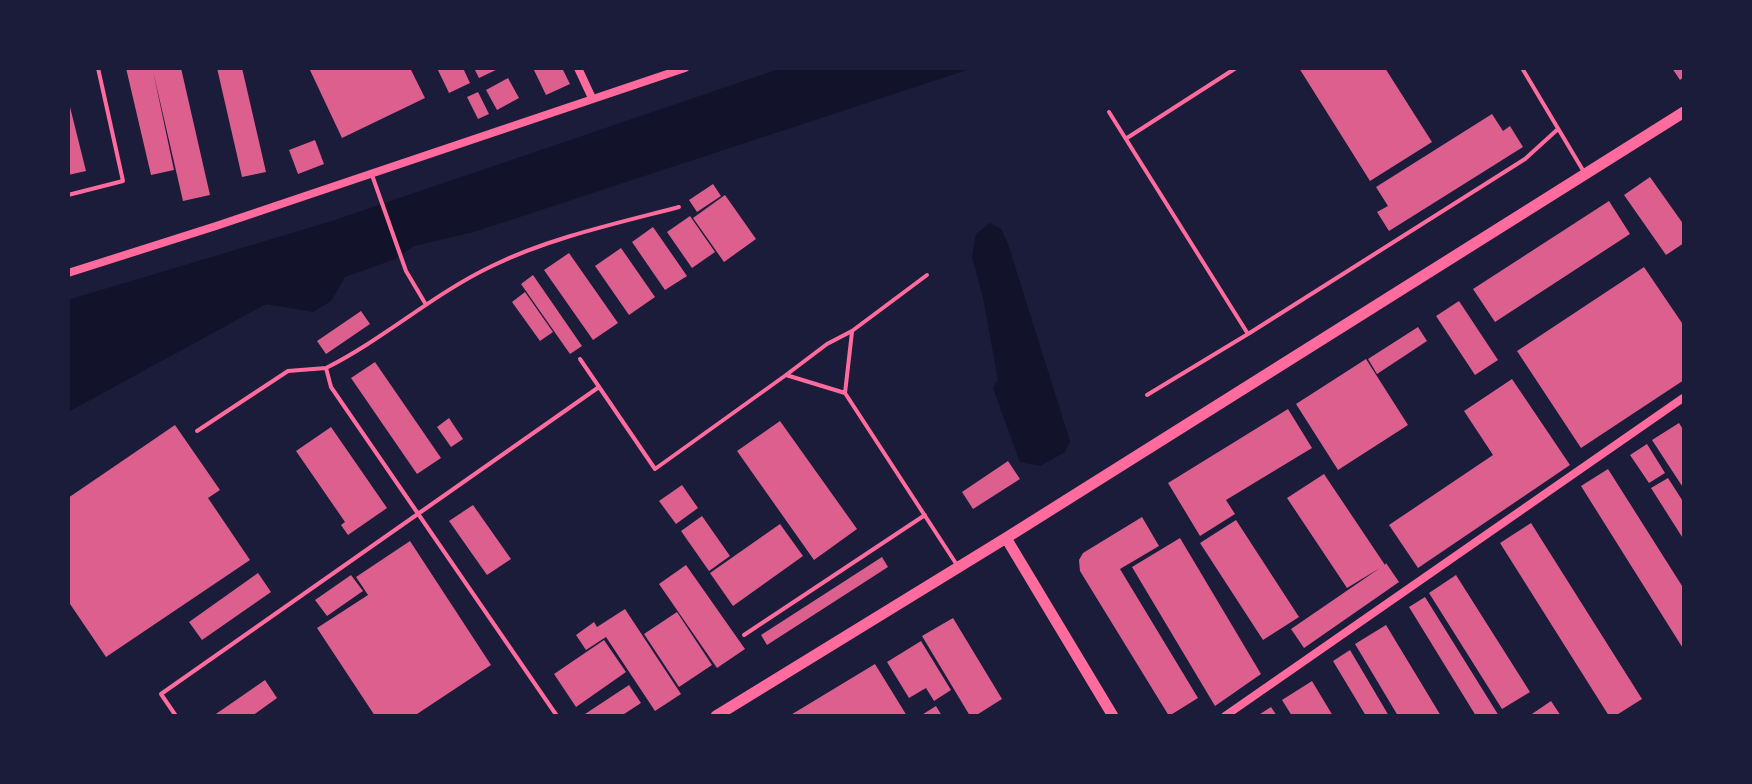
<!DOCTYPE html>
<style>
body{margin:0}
#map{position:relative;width:1752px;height:784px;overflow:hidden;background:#1b1b3a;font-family:"Open Sans",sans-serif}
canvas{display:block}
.frame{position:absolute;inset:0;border:70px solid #1b1b3a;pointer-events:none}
</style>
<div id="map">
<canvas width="1752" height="784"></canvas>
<div class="frame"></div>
</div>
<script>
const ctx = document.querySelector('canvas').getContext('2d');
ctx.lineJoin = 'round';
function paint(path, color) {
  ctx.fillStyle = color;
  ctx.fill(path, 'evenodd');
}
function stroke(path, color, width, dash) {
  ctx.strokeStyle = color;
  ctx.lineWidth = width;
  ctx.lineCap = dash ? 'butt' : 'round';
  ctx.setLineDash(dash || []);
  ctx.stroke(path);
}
const water = new Path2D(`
 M 782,68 L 973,68 L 474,232 L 414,246 L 395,259 L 345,277 L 331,301 L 313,312 L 266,304 L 68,412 L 68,300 L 332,221 Z
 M 990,223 L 1001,229 L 1008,244 L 1070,441 L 1065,452 L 1040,466 L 1020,462 L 993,388 L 998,380 L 983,297 L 972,257 L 976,234 Z`);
const building = new Path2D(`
 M 126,68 L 181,68 L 210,195 L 183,201 L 153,71 L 174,170 L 151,175 Z
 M 217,68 L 242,68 L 266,172 L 242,177 Z
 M 309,68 L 410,68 L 425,98 L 342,138 Z
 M 437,68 L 463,68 L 470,83 L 449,93 Z
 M 474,68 L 500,68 L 479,78 Z
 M 533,68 L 562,68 L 570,84 L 546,95 Z
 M 1299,68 L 1385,68 L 1432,142 L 1370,181 Z
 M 1672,68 L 1684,68 L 1684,77 L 1680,80 Z
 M 508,78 L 519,98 L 497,110 L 486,90 Z
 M 478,92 L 489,114 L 478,119 L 467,97 Z
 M 68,99 L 86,171 L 68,175 Z
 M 1492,114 L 1503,131 L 1510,126 L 1523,147 L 1389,231 L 1377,212 L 1388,206 L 1376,187 Z
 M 315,140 L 324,164 L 298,174 L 289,150 Z
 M 1650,177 L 1684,225 L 1684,243 L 1666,255 L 1624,195 Z
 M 713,184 L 721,196 L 697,212 L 689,200 Z
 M 725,195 L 756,239 L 724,262 L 693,218 Z
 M 1609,201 L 1630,234 L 1495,322 L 1473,289 Z
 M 690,216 L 715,252 L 692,268 L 667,232 Z
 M 653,227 L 687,276 L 665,290 L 632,242 Z
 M 621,248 L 655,297 L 629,315 L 595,266 Z
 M 569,253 L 618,323 L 593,340 L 544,270 Z
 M 1644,267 L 1684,326 L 1684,380 L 1581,448 L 1517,351 Z
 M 533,275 L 582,346 L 570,354 L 521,284 Z
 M 525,292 L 553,332 L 540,341 L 512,302 Z
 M 1459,301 L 1498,360 L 1475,375 L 1436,316 Z
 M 361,311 L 370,324 L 326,354 L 317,341 Z
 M 1418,327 L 1427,341 L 1377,374 L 1368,359 Z
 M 1366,359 L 1408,425 L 1338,470 L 1296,404 Z
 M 375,362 L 441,458 L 417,474 L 351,378 Z
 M 1512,379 L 1570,465 L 1418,568 L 1389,525 L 1493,455 L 1464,411 Z
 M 1288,409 L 1312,448 L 1226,500 L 1235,514 L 1200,536 L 1168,483 Z
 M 449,418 L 463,439 L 451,447 L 437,427 Z
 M 780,421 L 857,529 L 814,560 L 737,451 Z
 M 1679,423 L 1684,431 L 1684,489 L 1652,440 Z
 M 175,425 L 220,490 L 208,498 L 250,560 L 106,657 L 68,601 L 68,498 Z
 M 331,427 L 387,508 L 348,535 L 341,525 L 345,522 L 296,451 Z
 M 1647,444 L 1665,473 L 1649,483 L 1630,455 Z
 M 1008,461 L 1020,479 L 973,509 L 962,492 Z
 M 1608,469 L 1684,589 L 1684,650 L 1581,486 Z
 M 1324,474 L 1385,565 L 1386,563 L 1399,582 L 1304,648 L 1291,629 L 1380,568 L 1347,588 L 1287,498 Z
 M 1668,478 L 1684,503 L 1684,540 L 1651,488 Z
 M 682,485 L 698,508 L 676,524 L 659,501 Z
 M 473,505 L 511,559 L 487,575 L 449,521 Z
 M 702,516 L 730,556 L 709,571 L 681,531 Z
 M 1142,517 L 1159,546 L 1120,569 L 1198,698 L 1169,716 L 1080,571 L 1079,560 L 1083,553 Z
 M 1236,520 L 1299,617 L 1263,640 L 1200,543 Z
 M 1531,523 L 1642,699 L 1615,716 L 1609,716 L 1500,543 Z
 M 780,524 L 803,556 L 733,606 L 710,573 Z
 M 1180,538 L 1261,674 L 1215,706 L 1132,567 Z
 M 410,541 L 491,665 L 414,716 L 375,716 L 317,628 L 368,595 L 356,577 Z
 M 882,557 L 888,567 L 767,645 L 761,635 Z
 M 686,565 L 745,649 L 717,668 L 659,584 Z
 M 258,573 L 271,592 L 202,640 L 189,622 Z
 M 351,575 L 363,591 L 327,616 L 315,600 Z
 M 1456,575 L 1530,692 L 1502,709 L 1429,593 Z
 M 1425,597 L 1499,716 L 1476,716 L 1409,607 Z
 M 625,609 L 681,694 L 655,711 L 606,637 L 586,650 L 576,635 L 594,622 L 597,627 Z
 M 677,612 L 712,665 L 679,687 L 644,634 Z
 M 953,618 L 1002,699 L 975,716 L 970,716 L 922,636 Z
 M 1386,625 L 1441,716 L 1398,716 L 1355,644 Z
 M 604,640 L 626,672 L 576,707 L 554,674 Z
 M 921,641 L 951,690 L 934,701 L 926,688 L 909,698 L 887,662 Z
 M 1350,650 L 1389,716 L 1366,716 L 1333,661 Z
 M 875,664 L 907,716 L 789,716 Z
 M 265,680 L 277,698 L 252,716 L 213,716 Z
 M 1312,681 L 1333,716 L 1292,716 L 1282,700 Z
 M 629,685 L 641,703 L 621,716 L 582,716 Z
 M 1551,701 L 1561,716 L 1529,716 Z
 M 936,706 L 942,716 L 920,716 Z
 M 1271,707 L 1277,716 L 1257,716 Z`);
const service = new Path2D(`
 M 1522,68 L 1584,172
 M 1109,112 L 1248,334 L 1525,159 L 1558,129
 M 1127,138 L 1236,68
 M 372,175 L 406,271 L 425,303
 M 68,195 L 123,181 L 98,68
 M 580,359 L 655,469 L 786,375 L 845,393 L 957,565
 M 326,368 C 384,339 433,294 492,266 C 549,238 618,223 679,207
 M 786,375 L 827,344 L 852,331 L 927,275
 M 845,393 L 852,332
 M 1147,395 L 1248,334
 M 197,431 L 288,371 L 326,368 L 331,387 L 557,716
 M 744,635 L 925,515
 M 176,716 L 161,694 L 599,387`);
const minor = new Path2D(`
 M 578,68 L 592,98
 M 68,273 L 216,226 L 685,68
 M 1225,716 L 1683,398 L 1684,400`);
const tertiary = new Path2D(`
 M 1006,538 L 1113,716
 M 716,716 L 1006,538 L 1684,112`);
paint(water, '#12122b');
paint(building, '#dd5f8e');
stroke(service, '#ff6b9d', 4);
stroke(minor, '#ff6b9d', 8);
stroke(tertiary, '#ff6b9d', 11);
</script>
